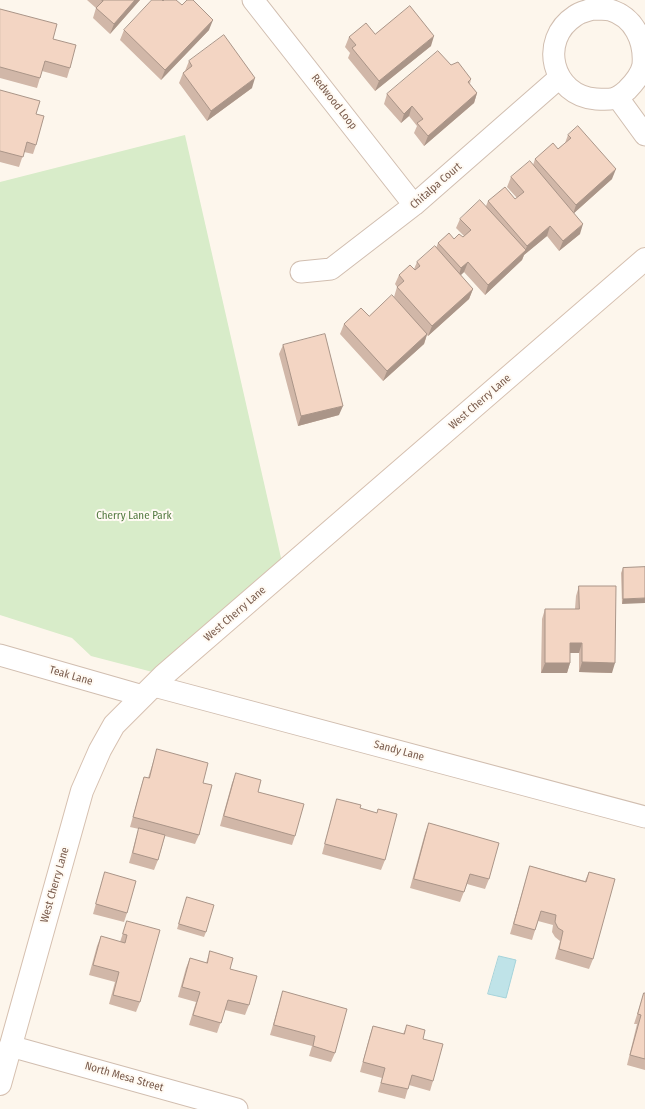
<!DOCTYPE html>
<style>
body{margin:0}
canvas{display:block;background:#fdf6ec}
</style>
<canvas width="645" height="1109"></canvas>
<script>
const ctx = document.querySelector('canvas').getContext('2d');
ctx.lineJoin = 'round';
function paint(path, color) {
  ctx.fillStyle = color;
  ctx.fill(path, 'evenodd');
}
function stroke(path, color, width, dash) {
  ctx.strokeStyle = color;
  ctx.lineWidth = width;
  ctx.lineCap = dash ? 'butt' : 'round';
  ctx.setLineDash(dash || []);
  ctx.stroke(path);
}
function drawText(font, color, halo, rows, align = 'center') {
  ctx.font = font + ' "Fira Sans Condensed",sans-serif';
  ctx.lineWidth = 4;
  ctx.setLineDash([]);
  ctx.textBaseline = 'middle';
  ctx.strokeStyle = halo;
  ctx.fillStyle = color;
  for (const [text, x, y, turn = 0] of rows) {
    ctx.save();
    ctx.translate(x, y);
    ctx.rotate((+turn || 0) * Math.PI / 180);
    ctx.textAlign = isNaN(turn) ? turn : align;
    if (halo) ctx.strokeText(text, 0, 0);
    ctx.fillText(text, 0, 0);
    ctx.restore();
  }
}
const green = new Path2D(`
 M 185,135 L 284,571 L 164,675 L 91,656 L 72,638 L 0,615 L 0,182 Z`);
const water = new Path2D(`
 M 499,956 L 516,960 L 506,998 L 488,994 Z`);
const street = new Path2D(`
 M 253,0 L 414,205
 M 592,9 C 598,9 605,9 610,10 C 634,17 645,41 643,65 C 641,75 634,83 627,90 C 616,100 611,100 596,99 C 552,96 538,40 575,16 C 580,12 587,11 592,9 Z
 M 618,98 L 645,135
 M 301,272 L 331,269 L 414,205 L 559,78
 M 0,655 L 143,696
 M 154,686 L 645,817
 M 10,1046 L 237,1109`);
const secondary = new Path2D(`
 M 0,1084 L 82,791 L 100,750 L 114,725 L 164,675 L 645,259`);
const wall = new Path2D(`
 M 87,0 L 140,0 L 110,34 L 93,18 L 96,8 Z
 M 163,1 L 209,30 L 161,80 L 120,40 L 124,30 Z
 M 0,9 L 53,39 L 70,68 L 67,78 L 42,71 L 37,88 L 0,78 Z
 M 375,34 L 431,46 L 375,91 L 348,58 L 350,53 L 345,47 L 349,37 Z
 M 189,61 L 252,88 L 207,121 L 179,83 L 183,73 L 185,71 Z
 M 451,65 L 471,79 L 470,84 L 477,93 L 474,103 L 424,146 L 414,133 L 417,126 L 409,116 L 401,123 L 384,104 L 387,94 Z
 M 0,90 L 36,145 L 33,154 L 24,152 L 19,167 L 0,162 Z
 M 568,135 L 612,179 L 574,213 L 580,234 L 559,251 L 547,236 L 524,255 L 522,260 L 485,295 L 464,272 L 460,275 L 473,289 L 469,299 L 428,336 L 427,335 L 424,344 L 383,381 L 340,334 L 344,324 L 369,316 L 410,316 L 394,297 L 397,287 L 395,284 L 399,275 L 414,269 L 417,262 L 436,248 L 438,243 L 463,237 L 464,236 L 456,228 L 460,219 L 486,206 L 488,201 L 515,199 L 517,198 L 507,187 L 511,177 L 533,165 L 535,159 L 558,149 L 565,143 Z
 M 283,345 L 339,415 L 298,426 L 279,354 Z
 M 645,567 L 622,604 L 621,573 L 623,568 Z
 M 579,586 L 612,673 L 579,672 L 579,653 L 570,653 L 570,663 L 567,673 L 541,673 L 542,619 L 545,609 L 575,609 L 576,596 Z
 M 157,749 L 203,783 L 199,835 L 195,844 L 165,836 L 158,860 L 154,870 L 129,863 L 136,838 L 139,829 L 130,827 L 141,787 L 144,777 L 148,778 L 154,759 Z
 M 236,773 L 258,792 L 295,836 L 292,845 L 220,826 L 232,783 Z
 M 337,799 L 360,808 L 385,860 L 381,870 L 322,854 L 334,809 Z
 M 429,823 L 489,879 L 485,889 L 467,884 L 460,902 L 410,888 L 425,833 Z
 M 530,866 L 585,881 L 589,872 L 593,959 L 589,969 L 555,959 L 560,941 L 555,937 L 552,932 L 553,925 L 538,921 L 532,940 L 510,934 L 527,876 Z
 M 105,872 L 127,913 L 124,922 L 93,914 L 102,882 Z
 M 187,897 L 206,932 L 204,937 L 177,929 Z
 M 127,921 L 140,1002 L 136,1012 L 109,1004 L 115,982 L 89,975 L 97,946 L 101,936 L 120,942 Z
 M 210,951 L 230,969 L 249,1005 L 245,1015 L 225,1010 L 217,1033 L 189,1025 L 196,1002 L 178,997 L 186,968 L 190,958 L 206,963 Z
 M 283,991 L 335,1053 L 331,1062 L 309,1056 L 312,1046 L 270,1035 L 280,1001 Z
 M 644,993 L 645,993 L 645,1070 L 627,1065 L 637,1024 L 634,1024 Z
 M 407,1025 L 423,1039 L 433,1081 L 430,1091 L 409,1085 L 405,1099 L 378,1092 L 382,1078 L 360,1072 L 370,1035 L 373,1026 L 403,1034 Z`);
const shadedWall = new Path2D(`
 M 135,0 L 140,0 L 110,34 L 114,24 Z
 M 213,20 L 209,30 L 161,80 L 165,70 Z
 M 434,36 L 431,46 L 375,91 L 379,81 Z
 M 255,78 L 252,88 L 207,121 L 211,111 Z
 M 477,93 L 474,103 L 424,146 L 428,136 Z
 M 412,106 L 409,116 L 401,123 L 404,114 Z
 M 616,169 L 612,179 L 573,214 L 576,205 Z
 M 583,224 L 580,234 L 559,251 L 563,241 Z
 M 550,226 L 547,236 L 524,255 L 522,260 L 485,295 L 488,285 L 525,251 L 527,246 Z
 M 468,262 L 464,272 L 458,278 L 461,268 Z
 M 473,289 L 469,299 L 428,336 L 432,326 Z
 M 427,334 L 424,344 L 383,381 L 387,371 Z
 M 343,406 L 339,415 L 298,426 L 301,416 Z
 M 645,598 L 645,603 L 622,604 L 623,599 Z
 M 570,643 L 582,643 L 579,653 L 567,653 Z
 M 582,662 L 615,663 L 612,673 L 579,672 Z
 M 545,663 L 570,663 L 567,673 L 541,673 Z`);
const building = new Path2D(`
 M 102,0 L 135,0 L 114,24 L 96,8 L 103,1 Z
 M 152,0 L 162,0 L 163,1 L 164,0 L 176,0 L 182,5 L 187,0 L 193,0 L 213,20 L 165,70 L 124,30 Z
 M 410,6 L 434,36 L 379,81 L 352,48 L 356,45 L 349,37 L 366,23 L 375,34 Z
 M 0,9 L 57,24 L 53,39 L 76,45 L 70,68 L 45,61 L 40,78 L 0,67 Z
 M 224,35 L 255,78 L 211,111 L 183,73 L 192,66 L 189,61 Z
 M 438,51 L 451,65 L 458,62 L 471,79 L 468,82 L 477,93 L 428,136 L 417,123 L 423,119 L 412,106 L 404,114 L 387,94 Z
 M 0,90 L 40,101 L 36,114 L 44,116 L 36,145 L 27,142 L 23,157 L 0,151 Z
 M 578,126 L 616,169 L 576,205 L 535,159 L 553,143 L 558,149 L 571,138 L 568,135 Z
 M 530,161 L 583,224 L 563,241 L 550,226 L 527,246 L 488,201 L 505,187 L 515,199 L 524,192 L 511,177 Z
 M 480,200 L 526,250 L 488,285 L 468,262 L 461,268 L 438,243 L 449,233 L 454,239 L 459,234 L 463,237 L 471,230 L 460,219 Z
 M 435,246 L 473,289 L 432,326 L 397,287 L 404,281 L 399,275 L 410,265 L 415,270 L 420,266 L 417,262 Z
 M 392,295 L 427,334 L 387,371 L 344,324 L 361,308 L 369,316 Z
 M 325,334 L 343,406 L 301,416 L 283,345 Z
 M 645,567 L 645,598 L 623,599 L 623,568 Z
 M 579,586 L 616,586 L 615,663 L 582,662 L 582,643 L 570,643 L 570,663 L 545,663 L 545,609 L 579,609 Z
 M 157,749 L 208,763 L 203,783 L 212,785 L 199,835 L 133,817 L 144,777 L 149,778 Z
 M 236,773 L 261,780 L 258,792 L 304,804 L 295,836 L 224,816 Z
 M 337,799 L 361,805 L 360,808 L 377,813 L 378,809 L 397,814 L 385,860 L 325,844 Z
 M 429,823 L 499,843 L 489,879 L 470,874 L 464,892 L 414,879 Z
 M 139,828 L 165,835 L 158,860 L 133,853 Z
 M 530,866 L 586,882 L 589,872 L 615,879 L 593,959 L 559,949 L 563,931 L 558,928 L 555,922 L 556,915 L 541,911 L 535,930 L 514,924 Z
 M 105,872 L 136,881 L 127,913 L 96,904 Z
 M 187,897 L 214,905 L 206,932 L 179,924 Z
 M 127,921 L 160,930 L 140,1002 L 113,995 L 119,972 L 93,965 L 101,936 L 125,943 L 127,935 L 123,934 Z
 M 210,951 L 233,958 L 230,969 L 257,976 L 249,1005 L 228,1000 L 221,1023 L 193,1015 L 200,992 L 182,987 L 190,958 L 207,963 Z
 M 283,991 L 347,1009 L 335,1053 L 313,1046 L 315,1036 L 274,1025 Z
 M 644,993 L 645,993 L 645,1059 L 630,1055 L 641,1015 L 638,1014 Z
 M 407,1025 L 425,1030 L 423,1039 L 443,1044 L 433,1081 L 412,1075 L 408,1089 L 381,1083 L 385,1068 L 363,1062 L 373,1026 L 404,1034 Z`);
const streetNames = [
 ["Redwood Loop",334,102,52],
 ["Chitalpa Court",436,186,-41],
 ["West Cherry Lane",480,402,-41],
 ["West Cherry Lane",235,614,-41],
 ["Teak Lane",71,676,16],
 ["Sandy Lane",399,751,15],
 ["West Cherry Lane",55,885,-74],
 ["North Mesa Street",124,1077,16]
];
const parkNames = [
 ["Cherry Lane Park",134,516]
];
paint(green, '#d8ecc9');
paint(water, '#bfe3e8');
stroke(water, '#a5d3da', 1);
stroke(street, '#d1beb0', 23);
stroke(secondary, '#d6c0b0', 24);
stroke(street, '#fff', 21);
stroke(secondary, '#fff', 22);
paint(wall, '#d1b7a8');
paint(shadedWall, '#aa9588');
paint(building, '#f3d5c3');
stroke(building, '#aa9588', 1);
drawText('11px', '#7a5c4d', '#fffaf3', streetNames);
drawText('11px', '#537a41', '#fffaf3', parkNames);
</script>
